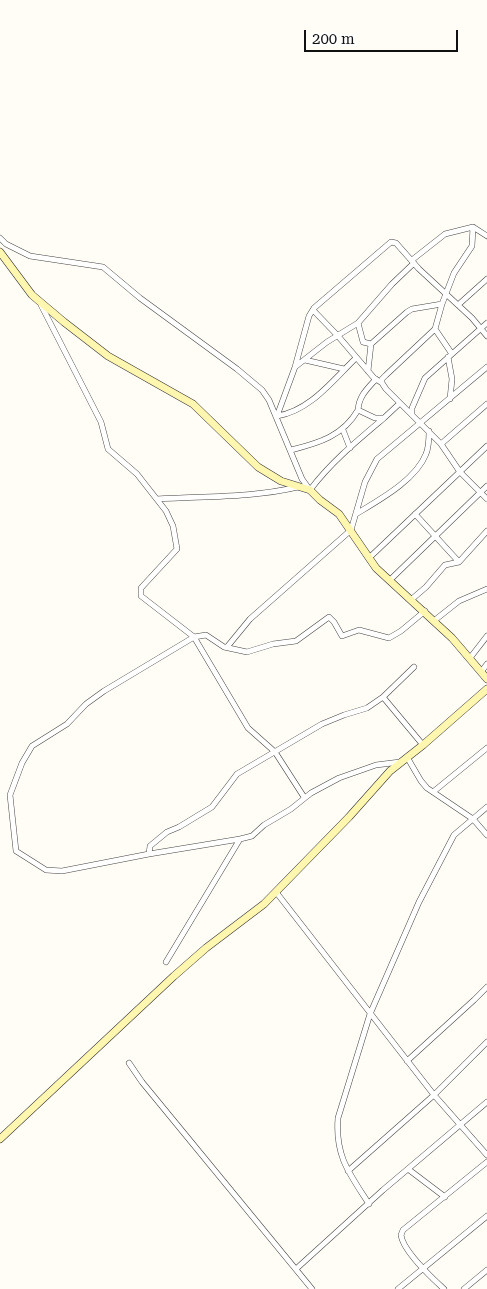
<!DOCTYPE html>
<style>
body{margin:0}
#map{position:relative;width:487px;height:1289px;overflow:hidden;background:#fffdf5;font-family:"Roboto Serif",serif}
canvas{display:block}
.scale{position:absolute;left:304px;top:30px;width:154px;height:22px;box-sizing:border-box;border:2px solid #111;border-top:0;padding-left:6px;font-size:15px;line-height:18px;white-space:nowrap;color:#111;-webkit-text-stroke:4px #fff;paint-order:stroke}
</style>
<div id="map">
<canvas width="487" height="1289"></canvas>
<div class="scale">200 m</div>
</div>
<script>
const ctx = document.querySelector('canvas').getContext('2d');
ctx.lineJoin = 'round';
function stroke(path, color, width, dash) {
  ctx.strokeStyle = color;
  ctx.lineWidth = width;
  ctx.lineCap = dash ? 'butt' : 'round';
  ctx.setLineDash(dash || []);
  ctx.stroke(path);
}
const minor = new Path2D(`
 M 0,238 L 6,244 L 30,256 L 103,267 L 140,298 L 237,369 L 262,390 L 269,400 L 302,479 L 310,490 C 331,462 358,440 384,418
 M 412,260 L 445,234 L 473,227 L 487,236
 M 41,305 L 101,422 L 108,449 L 137,474 L 166,511 L 173,526 L 177,549 L 141,588 L 141,596 L 194,637 L 248,728 L 275,752 L 304,797
 M 458,305 L 487,279
 M 313,310 L 338,336 L 374,378 L 382,383
 M 435,329 L 386,375 L 382,379 L 382,383 L 386,389 L 441,444 L 460,472 L 487,499
 M 371,344 L 363,342 L 358,323 L 392,284 L 414,263
 M 452,354 L 487,323
 M 448,357 L 452,379 L 450,399
 M 305,360 L 344,369
 M 295,367 L 309,316 L 314,308 L 391,242 L 396,243 L 419,269 L 472,318 L 487,336
 M 368,371 L 371,344 L 407,312 L 412,309 L 442,304
 M 358,410 C 359,396 367,389 376,379
 M 412,414 L 412,408 L 425,378 L 452,354 L 435,329 L 442,304 L 454,273 L 472,246 L 473,227
 M 277,416 L 295,367 L 327,342 L 358,323
 M 277,416 C 310,411 333,380 356,358
 M 343,430 L 350,448
 M 441,444 L 487,404
 M 291,450 C 319,443 343,436 358,410 L 375,418 L 384,418 L 400,403
 M 157,499 C 204,496 251,498 298,487
 M 356,514 C 379,500 416,480 426,454 C 429,447 429,439 429,431
 M 415,514 L 459,562
 M 369,558 L 487,446
 M 390,580 L 487,486
 M 412,599 L 426,587 L 445,565 L 459,562 L 487,531
 M 435,620 L 459,601 L 487,589
 M 227,647 L 250,619 L 351,530 L 365,482 L 377,459 L 487,367
 M 470,658 L 487,636
 M 414,667 L 383,697 L 423,745
 M 481,672 L 487,664
 M 407,757 L 421,781 L 427,788 L 473,819 L 487,835
 M 433,792 L 487,748
 M 240,839 L 149,854 L 62,871 L 46,870 L 16,851 L 10,795 L 22,763 L 32,746 L 67,724 L 86,704 L 104,691 L 194,637 L 206,635 L 224,647 L 247,652 L 273,644 L 296,641 L 329,617 L 334,622 L 342,636 L 359,630 L 389,638 L 401,631 L 425,611
 M 149,854 L 150,846 L 167,832 L 179,827 L 212,807 L 237,774 L 322,724 L 344,715 L 367,708 L 383,697
 M 276,892 L 434,1095 L 348,1171
 M 166,962 L 240,839 L 252,836 L 264,825 L 291,809 L 311,793 L 339,778 L 376,765 L 400,762
 M 487,1042 L 434,1095 L 487,1155
 M 407,1061 L 474,1000 L 487,987
 M 129,1063 L 142,1082 L 312,1289
 M 408,1169 L 445,1197
 M 369,1204 C 349,1173 335,1156 338,1118 L 370,1014 L 419,902 L 454,835 L 487,807
 M 296,1269 L 383,1190 L 487,1102
 M 398,1289 L 487,1216
 M 444,1289 C 431,1277 403,1251 401,1235 L 403,1230 L 487,1162
 M 464,1289 L 487,1270`);
const secondary = new Path2D(`
 M 0,252 L 32,295 L 64,322 L 108,356 L 193,404 L 258,467 L 281,481 L 310,490 L 320,500 L 339,514 L 376,568 L 452,638 L 487,679
 M 0,1139 L 174,976 L 206,948 L 264,904 L 349,817 L 390,771 L 423,745 L 487,689`);
stroke(minor, '#444', 6);
stroke(secondary, '#333', 8);
stroke(minor, '#fff', 5);
stroke(secondary, '#fff6b0', 7);
</script>
